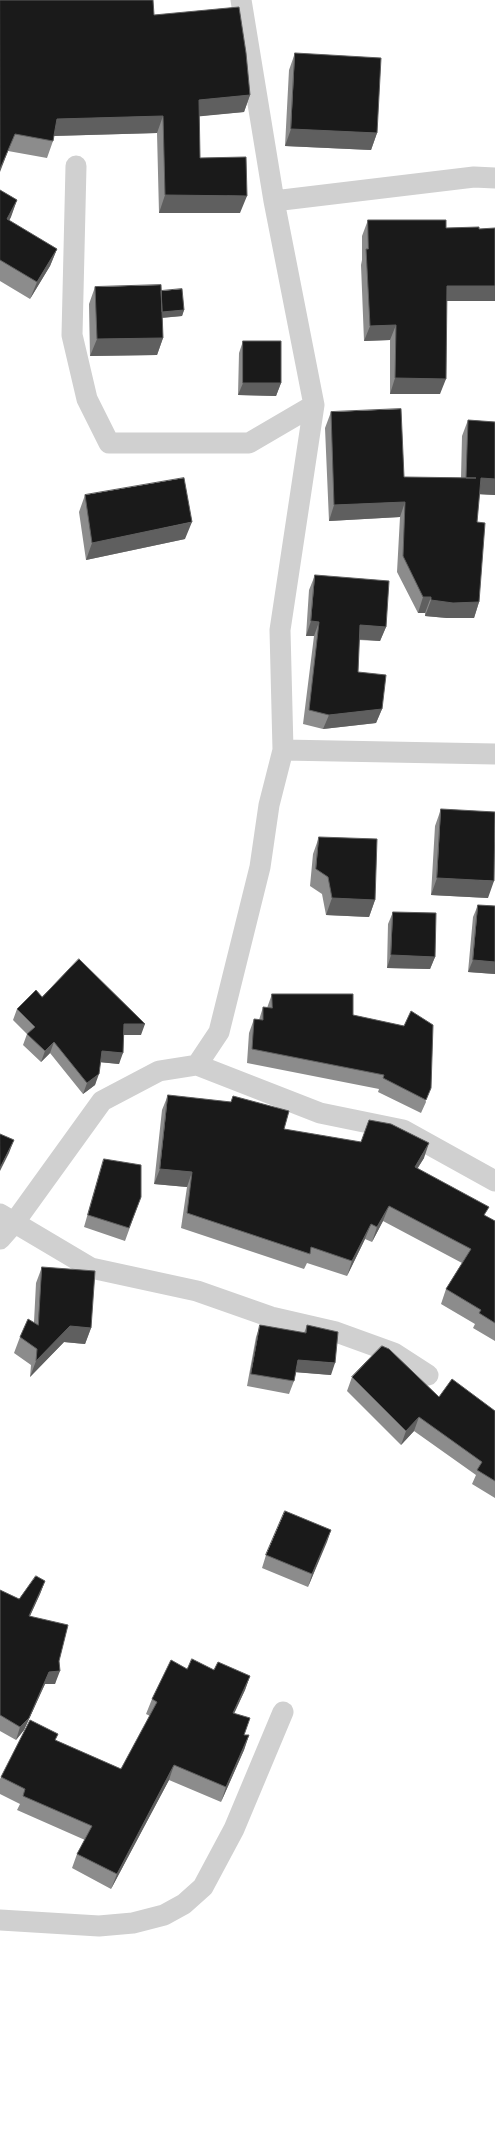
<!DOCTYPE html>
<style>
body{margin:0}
canvas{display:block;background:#fff}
</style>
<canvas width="495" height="2135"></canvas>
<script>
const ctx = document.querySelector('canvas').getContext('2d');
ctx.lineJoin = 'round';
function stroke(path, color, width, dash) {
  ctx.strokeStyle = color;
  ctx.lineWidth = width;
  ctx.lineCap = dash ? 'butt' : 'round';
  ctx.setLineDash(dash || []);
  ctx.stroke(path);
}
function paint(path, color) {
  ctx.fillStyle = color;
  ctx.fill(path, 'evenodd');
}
const street = new Path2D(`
 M 241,0 L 274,201 L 314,405 L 280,630 L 283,750
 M 76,166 L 72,335 L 87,399 L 109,443 L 249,443 L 314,405
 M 274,201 L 474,177 L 495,178
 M 197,1065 L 320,1113 L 403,1130 L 495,1181
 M 0,1214 L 91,1268 L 197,1291 L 271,1317 L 336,1332 L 394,1353 L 428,1375
 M 0,1239 L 14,1223 L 102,1101 L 159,1071 L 197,1065 L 219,1032 L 260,867 L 269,805 L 283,750 L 495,754
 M 0,1920 L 99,1926 L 133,1923 L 164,1915 L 184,1904 L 203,1887 L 234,1829 L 283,1712`);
const wall = new Path2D(`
 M 0,0 L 154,15 L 250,95 L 244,112 L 199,116 L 200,158 L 240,213 L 159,213 L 157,133 L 54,136 L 53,141 L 47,158 L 8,151 Z
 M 295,53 L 377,133 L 371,150 L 285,146 L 289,70 Z
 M 0,190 L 17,200 L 9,221 L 57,249 L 50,266 L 30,299 L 0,281 Z
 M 368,220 L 446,228 L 495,301 L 446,301 L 440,394 L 390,394 L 390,340 L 364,341 L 361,265 L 362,260 L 362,236 Z
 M 95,287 L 161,291 L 184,310 L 182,316 L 162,318 L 163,338 L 157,355 L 90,356 L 89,304 Z
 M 243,341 L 281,383 L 276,396 L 238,395 L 239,353 Z
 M 331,412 L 404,477 L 461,478 L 462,436 L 468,420 L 495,422 L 495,495 L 479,494 L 477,522 L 479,602 L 474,618 L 447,618 L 425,616 L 425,613 L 418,613 L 397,572 L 400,517 L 329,521 L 325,428 Z
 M 85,495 L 185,539 L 86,560 L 79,512 Z
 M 315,575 L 386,627 L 380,641 L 359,640 L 358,672 L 382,709 L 376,723 L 323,729 L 303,724 L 314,636 L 306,636 L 309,590 Z
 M 441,809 L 488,898 L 431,895 L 435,826 Z
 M 319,837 L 375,900 L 369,917 L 326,915 L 322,894 L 310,886 L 313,854 Z
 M 478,905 L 495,906 L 495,974 L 468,972 L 473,917 Z
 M 393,912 L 435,957 L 430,969 L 387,968 L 388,924 Z
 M 272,994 L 353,1015 L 404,1026 L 426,1102 L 421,1113 L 378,1092 L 379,1089 L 247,1063 L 249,1033 L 254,1019 L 259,1020 L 263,1007 L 267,1008 Z
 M 42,997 L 141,1035 L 124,1035 L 119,1064 L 100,1062 L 95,1085 L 83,1094 L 50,1053 L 41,1062 L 23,1045 L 27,1034 L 13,1020 L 17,1009 Z
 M 168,1095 L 284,1129 L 424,1158 L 417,1169 L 485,1216 L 495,1221 L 495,1341 L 473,1328 L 475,1324 L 441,1304 L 446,1289 L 462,1263 L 383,1221 L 372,1242 L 365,1239 L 347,1276 L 307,1263 L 304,1269 L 181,1228 L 187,1187 L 154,1184 L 162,1110 Z
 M 104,1159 L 141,1197 L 125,1241 L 84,1227 L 100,1171 Z
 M 42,1267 L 91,1328 L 85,1344 L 64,1342 L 30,1377 L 31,1365 L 14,1353 L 20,1337 L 34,1322 L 36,1283 Z
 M 260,1325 L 304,1333 L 307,1325 L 331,1375 L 296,1372 L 294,1381 L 289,1394 L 247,1386 L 256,1337 Z
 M 352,1377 L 495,1411 L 495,1498 L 472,1484 L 476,1475 L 414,1431 L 401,1445 L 347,1391 Z
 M 331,1530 L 308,1587 L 262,1568 L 266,1555 Z
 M 45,1581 L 40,1594 L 30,1616 L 59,1661 L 55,1684 L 45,1684 L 24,1730 L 16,1740 L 0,1731 L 0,1590 L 19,1599 Z
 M 187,1669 L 214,1670 L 250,1676 L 245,1690 L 234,1713 L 244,1735 L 249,1735 L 244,1750 L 221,1802 L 169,1780 L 111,1889 L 72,1868 L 77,1854 L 85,1840 L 17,1810 L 20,1804 L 0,1794 L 0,1779 L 1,1777 L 58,1734 L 55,1740 L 121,1769 L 150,1716 L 146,1714 L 152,1699 Z`);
const shadedWall = new Path2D(`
 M 250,95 L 244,112 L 193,117 L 199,100 Z
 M 163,116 L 157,133 L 51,136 L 57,119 Z
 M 291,129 L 377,133 L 371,150 L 285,146 Z
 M 15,134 L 8,151 L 0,172 L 0,169 Z
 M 165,195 L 247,196 L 240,213 L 159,213 Z
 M 17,200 L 11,217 L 1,237 L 7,219 Z
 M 57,249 L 50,266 L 30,299 L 37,282 Z
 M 447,286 L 495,286 L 495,301 L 441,301 Z
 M 184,310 L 182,316 L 159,318 L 161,312 Z
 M 396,325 L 390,340 L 364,341 L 370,326 Z
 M 163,338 L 157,355 L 90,356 L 97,339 Z
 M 395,378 L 446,379 L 440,394 L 390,394 Z
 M 243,383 L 281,383 L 276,396 L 238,395 Z
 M 481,478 L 495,479 L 495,495 L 475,494 Z
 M 405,502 L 400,517 L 329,521 L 334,505 Z
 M 192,522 L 185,539 L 86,560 L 92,543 Z
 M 423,597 L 431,597 L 425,613 L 418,613 Z
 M 431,600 L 479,602 L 474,618 L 447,618 L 425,616 Z
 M 311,621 L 319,622 L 314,636 L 306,636 Z
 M 360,625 L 386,627 L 380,641 L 355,639 Z
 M 382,709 L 376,723 L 323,729 L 329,715 Z
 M 437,878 L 494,881 L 488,898 L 431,895 Z
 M 332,898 L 375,900 L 369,917 L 326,915 Z
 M 391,955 L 435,957 L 430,969 L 387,968 Z
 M 473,960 L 495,962 L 495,974 L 468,972 Z
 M 124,1024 L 145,1024 L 141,1035 L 120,1035 Z
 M 54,1042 L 50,1053 L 41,1062 L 45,1051 Z
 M 102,1051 L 123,1053 L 119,1064 L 98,1062 Z
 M 99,1074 L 95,1085 L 83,1094 L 87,1083 Z
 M 14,1140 L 9,1153 L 0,1171 L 0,1168 Z
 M 429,1143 L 424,1158 L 409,1182 L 415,1167 Z
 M 160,1169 L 192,1172 L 187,1187 L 154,1184 Z
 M 389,1206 L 383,1221 L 372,1242 L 377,1227 Z
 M 371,1224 L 365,1239 L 347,1276 L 352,1261 Z
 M 70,1326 L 91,1328 L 85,1344 L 64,1342 L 30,1377 L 36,1361 Z
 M 298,1360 L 335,1363 L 331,1375 L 293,1372 Z
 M 419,1417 L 414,1431 L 401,1445 L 406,1431 Z
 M 331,1530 L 327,1542 L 308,1587 L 312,1574 Z
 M 45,1581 L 40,1594 L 24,1629 L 29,1616 Z
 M 60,1671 L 55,1684 L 45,1684 L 24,1730 L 16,1740 L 20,1727 L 49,1672 Z
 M 250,1676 L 245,1690 L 228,1727 L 233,1713 Z
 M 249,1735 L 244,1750 L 221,1802 L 226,1787 Z
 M 174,1765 L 169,1780 L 111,1889 L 117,1874 Z`);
const building = new Path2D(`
 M 0,0 L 153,0 L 154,15 L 239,7 L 246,53 L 250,95 L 199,100 L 200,158 L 246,157 L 247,196 L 165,195 L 163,116 L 57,119 L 53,141 L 15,134 L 0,169 Z
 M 295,53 L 381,58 L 377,133 L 291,129 Z
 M 0,190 L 17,200 L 7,219 L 57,249 L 37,282 L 0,260 Z
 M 368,220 L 446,220 L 446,228 L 479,227 L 479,229 L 495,228 L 495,286 L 447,286 L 446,379 L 395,378 L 396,325 L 370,326 L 366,249 L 368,249 Z
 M 161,285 L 163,338 L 97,339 L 95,287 Z
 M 182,289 L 184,310 L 162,312 L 161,291 Z
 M 243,341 L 281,341 L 281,383 L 243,383 Z
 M 401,409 L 404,477 L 476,478 L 466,478 L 468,420 L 495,422 L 495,479 L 481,478 L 477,522 L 485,523 L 479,602 L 453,603 L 431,600 L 431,597 L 423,597 L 403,556 L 405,502 L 334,505 L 331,412 Z
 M 184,478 L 192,522 L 92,543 L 85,495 Z
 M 315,575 L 389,581 L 386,627 L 360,625 L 358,672 L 386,675 L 382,709 L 329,715 L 309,710 L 319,622 L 311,621 Z
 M 441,809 L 495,812 L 494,881 L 437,878 Z
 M 319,837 L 377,839 L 375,900 L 332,898 L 328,877 L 316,869 Z
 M 478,905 L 495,906 L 495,962 L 473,960 Z
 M 393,912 L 436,913 L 435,957 L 391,955 Z
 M 79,959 L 145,1024 L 124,1024 L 123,1053 L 102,1051 L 99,1074 L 87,1083 L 54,1042 L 45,1051 L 27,1034 L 35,1027 L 17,1009 L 36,990 L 42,997 Z
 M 272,994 L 353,994 L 353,1015 L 404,1026 L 411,1011 L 433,1025 L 431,1088 L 426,1100 L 383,1078 L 384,1075 L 252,1049 L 254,1019 L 263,1020 L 263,1007 L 272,1008 Z
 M 168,1095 L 231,1102 L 233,1096 L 289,1111 L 284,1129 L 361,1142 L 369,1120 L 391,1124 L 429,1143 L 415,1167 L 489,1207 L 484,1215 L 495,1221 L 495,1323 L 479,1313 L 481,1310 L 446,1289 L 471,1249 L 389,1206 L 377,1227 L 371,1224 L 352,1261 L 311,1247 L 310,1254 L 187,1213 L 192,1172 L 160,1169 Z
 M 0,1134 L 14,1140 L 0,1168 Z
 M 104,1159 L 141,1165 L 141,1197 L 129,1228 L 88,1215 Z
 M 42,1267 L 95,1271 L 91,1328 L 70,1326 L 36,1361 L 37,1349 L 20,1337 L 28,1319 L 38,1325 Z
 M 260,1325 L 306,1333 L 307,1325 L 338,1332 L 335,1363 L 298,1360 L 294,1381 L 251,1374 Z
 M 382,1346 L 389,1349 L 439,1397 L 452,1379 L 495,1411 L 495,1481 L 477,1470 L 482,1462 L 419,1417 L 406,1431 L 352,1377 Z
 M 285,1511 L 331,1530 L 312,1574 L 266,1555 Z
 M 36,1576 L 45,1581 L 29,1616 L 68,1625 L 59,1661 L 60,1671 L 49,1672 L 29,1718 L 20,1727 L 0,1715 L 0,1590 L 19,1599 Z
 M 192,1659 L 214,1670 L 218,1662 L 250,1676 L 233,1713 L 250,1718 L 244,1735 L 249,1735 L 226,1787 L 174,1765 L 117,1874 L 77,1854 L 92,1826 L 23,1796 L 25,1789 L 1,1777 L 30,1720 L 58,1734 L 55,1740 L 121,1769 L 157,1702 L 152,1699 L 171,1660 L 187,1669 Z`);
stroke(street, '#d0d0d0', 21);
paint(wall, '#8c8c8c');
paint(shadedWall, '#5f5f5f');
paint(building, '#1a1a1a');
stroke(building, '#5f5f5f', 1);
</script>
